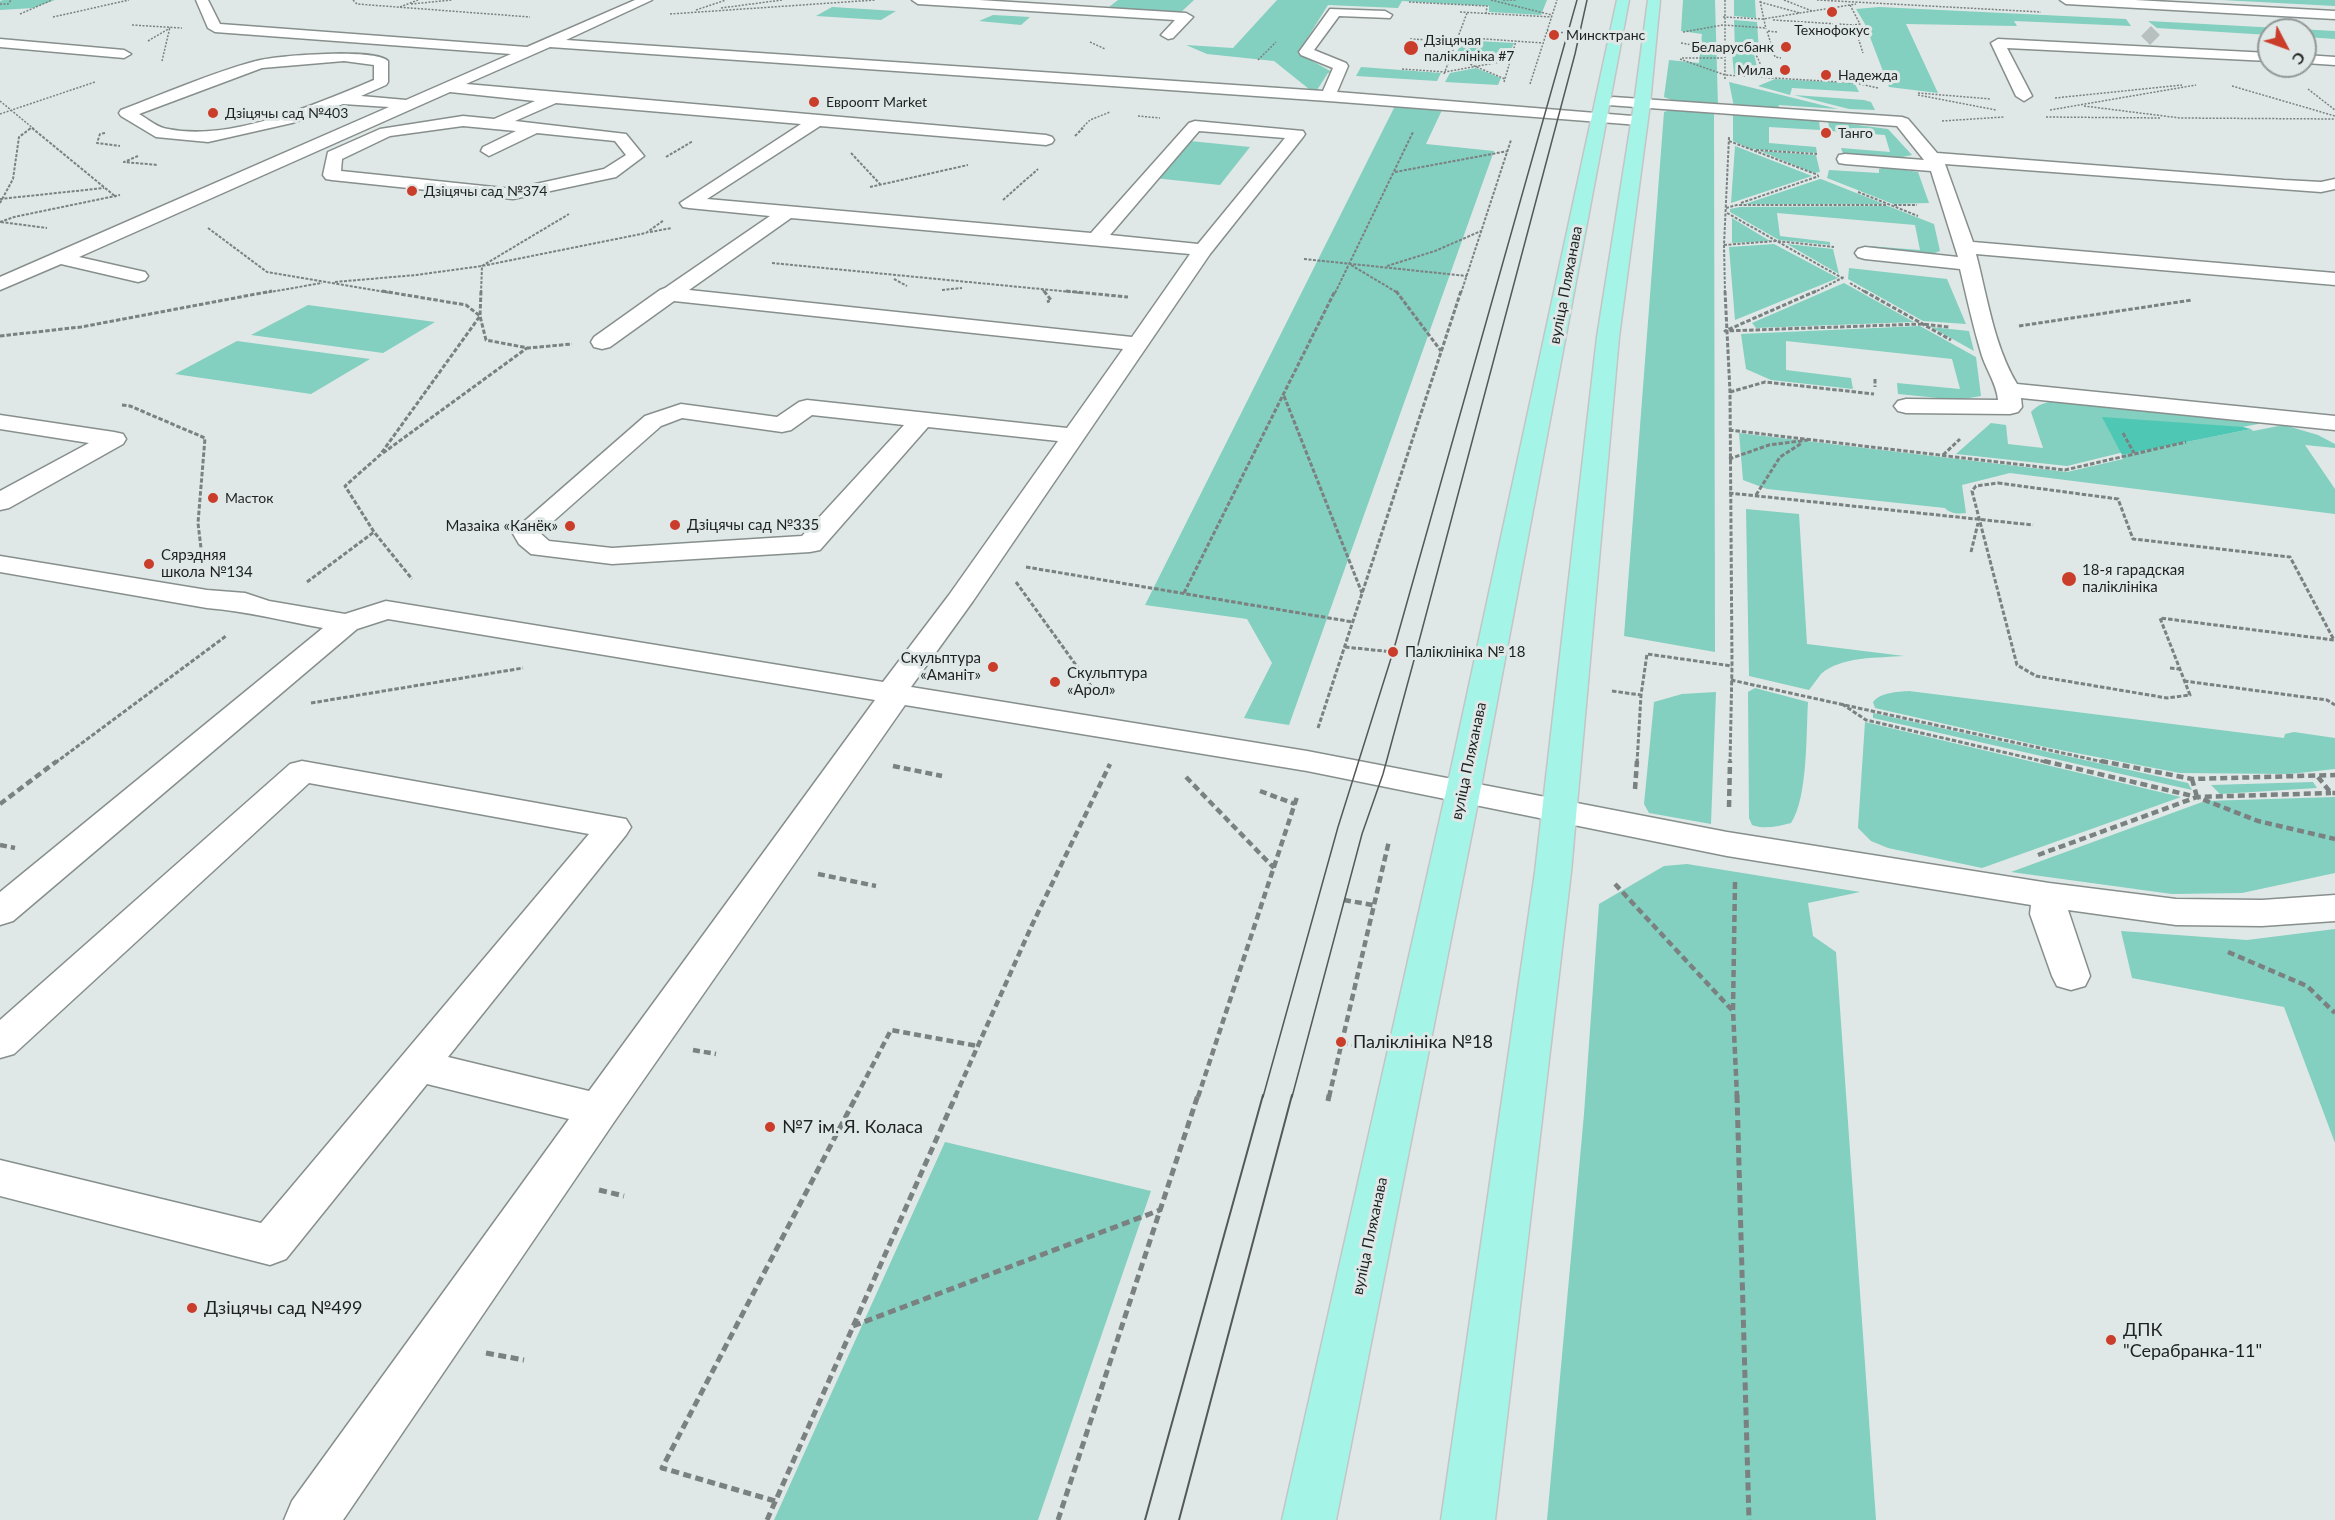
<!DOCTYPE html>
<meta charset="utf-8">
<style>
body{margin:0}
#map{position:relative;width:2335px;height:1520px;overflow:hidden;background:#dfe8e6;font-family:Lato,sans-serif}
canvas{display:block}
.north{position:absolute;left:2257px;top:18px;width:60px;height:60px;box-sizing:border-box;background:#dfe8e6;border:2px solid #929897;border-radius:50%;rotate:131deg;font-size:16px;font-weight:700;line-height:24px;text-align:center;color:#1e2121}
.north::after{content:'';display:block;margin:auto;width:21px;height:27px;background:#ca3d2b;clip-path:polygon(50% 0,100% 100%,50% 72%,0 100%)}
</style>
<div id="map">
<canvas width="2335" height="1520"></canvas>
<div class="north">С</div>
</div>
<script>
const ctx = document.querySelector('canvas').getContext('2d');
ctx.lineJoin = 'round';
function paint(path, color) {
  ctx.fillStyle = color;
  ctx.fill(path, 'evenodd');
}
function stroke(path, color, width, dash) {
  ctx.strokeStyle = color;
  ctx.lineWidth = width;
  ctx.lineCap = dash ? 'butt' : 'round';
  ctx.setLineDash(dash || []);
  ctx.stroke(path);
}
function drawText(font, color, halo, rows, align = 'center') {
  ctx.font = font + ' Lato,sans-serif';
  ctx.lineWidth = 6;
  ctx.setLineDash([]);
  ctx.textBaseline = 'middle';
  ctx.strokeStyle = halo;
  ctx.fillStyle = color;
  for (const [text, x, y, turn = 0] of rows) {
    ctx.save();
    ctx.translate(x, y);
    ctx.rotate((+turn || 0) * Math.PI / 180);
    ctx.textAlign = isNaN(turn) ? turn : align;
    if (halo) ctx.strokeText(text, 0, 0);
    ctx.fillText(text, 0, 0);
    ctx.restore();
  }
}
const green = new Path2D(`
 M 1118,0 L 1194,0 L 1178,15 L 1105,10 Z
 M 1277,0 L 1547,0 L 1541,15 L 1489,12 L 1489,6 L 1402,1 L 1398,8 L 1328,5 L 1298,53 L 1332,72 L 1328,73 L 1317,90 L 1309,89 L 1274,61 L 1207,54 L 1186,45 L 1233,48 Z
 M 1683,0 L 1715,0 L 1718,106 L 1677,102 L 1664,97 L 1669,60 L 1699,63 L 1702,34 L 1681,31 Z
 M 1734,0 L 1755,0 L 1756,18 L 1734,16 Z
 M 2222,0 L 2335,0 L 2335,6 Z
 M 0,1 L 3,0 L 55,0 L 33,8 L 0,10 Z
 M 832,7 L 896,11 L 881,20 L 816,16 Z
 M 1879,7 L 2126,19 L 2131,26 L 2014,21 L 2017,26 L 1906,24 L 1938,93 L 1889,87 L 1865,24 L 1856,9 Z
 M 993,15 L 1030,17 L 1021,25 L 979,21 Z
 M 1734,20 L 1757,22 L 1759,52 L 1735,51 Z
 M 2148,21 L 2335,31 L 2335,39 L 2305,37 L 2305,30 L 2269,30 L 2269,35 L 2157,28 Z
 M 1477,41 L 1514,43 L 1507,59 L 1477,64 L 1455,56 L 1461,44 L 1475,45 Z
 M 1732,53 L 1754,54 L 1759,76 L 1734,74 Z
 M 1361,67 L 1441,73 L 1437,81 L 1356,76 Z
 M 1476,68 L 1501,78 L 1498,85 L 1445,82 L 1450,73 Z
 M 1775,79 L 1851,83 L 1855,84 L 1859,92 L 1792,88 L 1790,95 L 1758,86 Z
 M 1729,82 L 1838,109 L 1779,105 L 1778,110 L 1734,107 Z
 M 1794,95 L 1864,100 L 1871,102 L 1875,110 L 1849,109 Z
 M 1395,106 L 1442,110 L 1426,144 L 1494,151 L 1289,725 L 1244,718 L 1272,663 L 1247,619 L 1145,605 Z
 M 1670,110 L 1714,112 L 1715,652 L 1624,636 L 1664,112 Z
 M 1733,114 L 1819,120 L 1820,130 L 1769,127 L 1769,143 L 1816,147 L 1817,153 L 1751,149 L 1733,141 Z
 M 1828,121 L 1888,129 L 1912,155 L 1898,158 L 1844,156 L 1841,148 L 1890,152 L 1885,135 L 1830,131 Z
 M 1190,141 L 1250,147 L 1220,185 L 1154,178 Z
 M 1735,146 L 1812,176 L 1731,203 Z
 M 1760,151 L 1816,155 L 1820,172 L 1814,173 Z
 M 1886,167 L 1918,172 L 1929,203 L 1893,204 L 1827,178 L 1829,170 L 1879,173 L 1879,169 Z
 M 1821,179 L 1884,204 L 1745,204 L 1820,179 Z
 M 1888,206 L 1934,224 L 1940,251 L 1927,256 L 1868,250 L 1869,246 L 1920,250 L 1915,225 L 1777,213 L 1780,236 L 1830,242 L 1830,245 L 1779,240 L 1730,212 L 1730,209 L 1740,207 Z
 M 1732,218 L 1770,241 L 1732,243 Z
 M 1774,244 L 1838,278 L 1735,320 L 1729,247 Z
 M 1787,244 L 1833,249 L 1839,274 Z
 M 1849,268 L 1947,279 L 1966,324 L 1923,321 L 1848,279 Z
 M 1844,283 L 1914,322 L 1756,328 L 1752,323 Z
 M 308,305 L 435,322 L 383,353 L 251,335 Z
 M 1920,326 L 1976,357 L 1981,396 L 1958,400 L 1898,394 L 1897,383 L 1960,389 L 1952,359 L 1786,341 L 1786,370 L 1851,378 L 1853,389 L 1771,380 L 1746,369 L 1741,334 Z
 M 1931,327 L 1969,331 L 1974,351 Z
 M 237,341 L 370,359 L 311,394 L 175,374 Z
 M 2059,400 L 2263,423 L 2161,443 L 2067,466 L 1956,454 L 1991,423 L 2006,425 L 2008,444 L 2043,448 L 2031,412 C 2039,403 2048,402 2059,400 Z
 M 2284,425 L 2318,435 L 2335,444 L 2335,448 L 2305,445 L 2335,489 L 2335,514 L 2010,473 L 1962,485 L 1966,513 C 1959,514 1950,514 1945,508 L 1767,489 L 1743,480 L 1739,433 L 2067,472 L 2123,459 L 2122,455 L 2251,429 L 2253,431 Z
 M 1746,509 L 1799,514 L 1807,644 L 1904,656 C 1879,658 1841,656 1821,674 C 1817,679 1813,685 1809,690 L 1749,676 Z
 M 1755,688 L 1808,702 C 1806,734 1808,797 1791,823 C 1779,826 1764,830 1752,825 L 1749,818 L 1748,692 Z
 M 1909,691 L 2284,738 L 2285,734 L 2294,732 L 2335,738 L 2335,769 L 2290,774 L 2180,773 L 2050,748 L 1875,708 L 1873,702 C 1881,692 1897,692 1909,691 Z
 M 1716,692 L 1711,824 L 1649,813 L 1644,804 L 1654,702 L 1682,694 Z
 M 1873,713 L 2188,783 L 2192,790 L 1873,718 Z
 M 1865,722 L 2181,797 L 1982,868 L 1888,848 L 1871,841 L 1858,828 Z
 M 2313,782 L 2317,788 L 2220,794 L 2211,785 Z
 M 2335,797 L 2335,873 L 2242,893 L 2172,894 L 2011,872 L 2205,801 Z
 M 1687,864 L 1860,892 L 1808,903 L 1813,936 L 1836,952 L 1876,1520 L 1547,1520 L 1584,1114 L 1599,904 L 1664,866 Z
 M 2335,929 L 2335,1143 L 2284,1007 L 2132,978 L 2121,931 L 2247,940 Z
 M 945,1142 L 1151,1191 L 1038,1520 L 774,1520 Z`);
const forest = new Path2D(`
 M 2102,417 L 2243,427 L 2251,429 L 2122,455 Z`);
const minorTunnel = new Path2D(`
 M 2146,31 L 2155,40`);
const pathFar4 = new Path2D(`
 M 353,0 L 357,4 L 530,17
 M 1491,0 L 1552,15
 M 1503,0 L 1517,0
 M 1725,0 L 1725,79
 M 1784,0 L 1812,11
 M 1817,0 L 2041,12
 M 1760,1 L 1766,29
 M 1409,2 L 1487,6 L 1486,14
 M 1760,2 L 1800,13
 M 0,4 L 8,4 L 11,0
 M 411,4 L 452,0
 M 1850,5 L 1860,24 L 1854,25 L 1863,53
 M 400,7 L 418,0
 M 721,8 L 782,0
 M 696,10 L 726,0
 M 1460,12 L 1552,17
 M 20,14 L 52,0
 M 670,14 L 875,0
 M 53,17 L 129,0
 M 1723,17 L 1763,19 L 1856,4
 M 1773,20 L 1854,25
 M 132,25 L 182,28
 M 1547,31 L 1567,33
 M 1683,32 L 1723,25 L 1765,28
 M 1777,32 L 1767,31 L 1775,57 L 1781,58
 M 1410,39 L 1457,41 L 1471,38 L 1543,43
 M 148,41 L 170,28
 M 1090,42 L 1105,49
 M 1681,43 L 1726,51 L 1773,54
 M 1754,53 C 1761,60 1760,70 1768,76
 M 1451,56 L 1505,79
 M 1682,58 L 1724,58
 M 1680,59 L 1725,75 L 1856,83 L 1878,88
 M 1258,60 L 1276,42
 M 162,61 L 170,27
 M 1402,69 L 1445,72 L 1511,60
 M 1444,74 L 1467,13
 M 1504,82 L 1516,41
 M 1530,84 L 1557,0
 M 2232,86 L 2335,116
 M 2308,89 L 2335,110
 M 1918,93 L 1991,99
 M 1918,95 L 1996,110
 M 2055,98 L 2182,85
 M 0,101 L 34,129
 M 2084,106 L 2180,118 L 2335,119
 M 2050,110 L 2196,85
 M 0,114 L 95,82
 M 1138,116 L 1160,118
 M 2046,117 L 2161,118
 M 1942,121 L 2004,117
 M 29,129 L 32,127
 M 1081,129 L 1090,120 L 1110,112`);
const pathFar3 = new Path2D(`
 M 32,128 L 116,197
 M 105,133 L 100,134 L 97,143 L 120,146
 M 1075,136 L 1083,128
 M 1729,141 L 1818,175
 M 1756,150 L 1817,154
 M 851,153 L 880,184
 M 138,156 L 124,162 L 158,165
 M 666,157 L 693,141
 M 1395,172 L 1508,151
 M 870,187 L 968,165
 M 1858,192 L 1918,216
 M 0,199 L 104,188
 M 1003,200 L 1038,169
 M 0,203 L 13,179 L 19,137 L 31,128
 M 1741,203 L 1819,176
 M 1894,205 L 1917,205
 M 1726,208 L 1737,205 L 1887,205
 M 1727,213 L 1844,279
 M 0,222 L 14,217 L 120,195
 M 1,222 L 47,228
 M 208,228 L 267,272 L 391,293
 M 650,232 L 672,228
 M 1724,245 L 1776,241 L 1834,247
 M 1304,259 L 1467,276
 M 772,263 L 1082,293
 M 1351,265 L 1398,293
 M 1387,266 L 1435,251 L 1481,231
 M 894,279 L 907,286
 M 335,282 L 416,275 L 482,266 L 646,233 L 664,220
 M 1850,283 L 1867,293
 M 1042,289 L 1045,293
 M 942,290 L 962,288
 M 264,293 L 322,283
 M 481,293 L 482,266 L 569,214
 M 1335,293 L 1413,132
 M 1461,293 L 1511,140
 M 1725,293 L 1724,245 L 1729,137
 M 1813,293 L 1844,277`);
const pathFar2 = new Path2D(`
 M 382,291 L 466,305 L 480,316 L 380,455 L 345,486 L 374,532 L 412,579
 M 481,291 L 480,316 L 486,340 L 528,348 L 572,344
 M 1044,291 L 1051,300 L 1047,302
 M 1066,291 L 1128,297
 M 1396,291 L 1441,351
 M 1725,291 L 1730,392 L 1732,666 L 1730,763
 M 1816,291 L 1725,331 L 1922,324 L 1949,327
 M 1864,291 L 1951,340
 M 2019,326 L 2192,300
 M 0,336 L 81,327 L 272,291
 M 1875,379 L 1875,387
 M 1730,392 L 1765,382 L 1874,394
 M 1284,396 L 1362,593
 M 122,405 L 130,406 L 205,438 L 198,523 L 203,565
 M 1729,430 L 2065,470 L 2186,442
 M 2123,433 L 2134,453
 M 383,453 L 527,348
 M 1943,455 L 1960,439
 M 1729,459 L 1769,445 L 1808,440
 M 1998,483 L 2118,499 L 2133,539 L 2290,557 L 2334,640 L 2160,618 L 2190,695 L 2167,698 L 2036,676 L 2017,665 L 1972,491 L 1976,486 Z
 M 1729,493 L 2033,525
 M 1756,495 L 1780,457 L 1802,443
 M 1971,552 L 1978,523
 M 1026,567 L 1353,622
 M 307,582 L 374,532
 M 1016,582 L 1094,690
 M 1184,593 L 1335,291
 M 1345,647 L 1393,652
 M 2170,668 L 2179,669
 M 1731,680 L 2108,763
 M 2184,681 L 2327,700 L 2335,705
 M 1612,691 L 1641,695
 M 311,703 L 523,668
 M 1842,704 L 1866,720 L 2050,763
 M 1318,728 L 1461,291
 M 55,763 L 226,636
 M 1637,763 L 1641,695 L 1647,654 L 1732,666`);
const pathFar1 = new Path2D(`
 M 2044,761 L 2197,797 L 2331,793
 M 2101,761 L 2192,779 L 2335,775
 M 893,766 L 942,776
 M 1186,777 L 1274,868
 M 2318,777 L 2331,793 L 2335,793
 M 2192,779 L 2197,797
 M 1635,789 L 1637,761
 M 1260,791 L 1295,804
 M 0,804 L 57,761
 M 1729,807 L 1730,761
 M 0,845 L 15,848
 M 2038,855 L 2197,797 L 2258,821 L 2335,839
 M 818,874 L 876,886
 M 1735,882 L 1733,1010 L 1737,1097
 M 1615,884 L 1732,1010
 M 1344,900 L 1373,905
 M 2228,952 L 2307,986 L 2335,1013
 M 1341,1042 L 1364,1047
 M 693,1050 L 716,1054
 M 856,1097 L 891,1030 L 978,1046
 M 955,1097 L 1032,925 L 1110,764
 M 1198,1097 L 1298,794
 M 1329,1097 L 1389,841`);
const path = new Path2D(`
 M 1737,1095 L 1749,1520
 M 1328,1101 L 1329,1095
 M 599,1190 L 624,1196
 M 853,1326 L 1160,1210
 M 486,1353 L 524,1360
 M 775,1501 L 662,1468 L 857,1095
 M 767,1520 L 956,1095
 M 1058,1520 L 1198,1095`);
const minor = new Path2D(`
 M 196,0 L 208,0 L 220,24 L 527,47 L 635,0 L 652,0 L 566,40 L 1323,91 L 1333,68 L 1301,55 L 1299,52 L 1330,9 L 1385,11 L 1392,15 L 1390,18 L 1339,16 L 1314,50 L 1346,63 L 1348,66 L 1337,92 L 1645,117 L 1647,120 L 1639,125 L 1328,101 L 550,47 L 466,84 L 1046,135 L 1052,137 L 1054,140 L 1052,143 L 1046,145 L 820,126 L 707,199 L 1091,233 L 1189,123 L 1195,121 L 1303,131 L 1305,134 L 1303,137 L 1210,254 L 973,601 L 911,687 L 1307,751 L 1727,832 L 2049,883 L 2176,899 L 2262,900 L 2335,895 L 2335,921 L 2262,926 L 2176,925 L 2068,910 L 2090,976 L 2085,986 L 2071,990 L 2057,986 L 2052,976 L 2030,914 L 2031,905 L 1727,856 L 1307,771 L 905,705 L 614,1122 L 343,1520 L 284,1520 L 292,1501 L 569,1119 L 427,1084 L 286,1259 L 270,1265 L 0,1196 L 0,1160 L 261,1223 L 589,834 L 309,783 L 14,1054 L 0,1058 L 0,1020 L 290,764 L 302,761 L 626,819 L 631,827 L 626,835 L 448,1057 L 589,1091 L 875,700 L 388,619 L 357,629 L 13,921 L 0,925 L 0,892 L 323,628 C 284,621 246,611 207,608 L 0,572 L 0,556 L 207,590 L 245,593 L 269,601 L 345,614 L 386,601 L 883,682 L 949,595 L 1058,441 L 928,427 L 820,550 L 810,552 L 612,564 L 531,554 L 519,544 L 512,532 L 645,416 L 681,404 L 777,417 L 799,402 L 807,400 L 1067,428 L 1123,349 L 674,301 L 610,347 L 602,349 L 594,347 L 591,342 L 594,337 L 660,290 L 665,288 L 770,216 L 689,208 L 683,207 L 680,203 L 801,124 L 556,103 L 515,121 L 626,134 L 644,156 L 616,177 L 513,199 L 332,180 L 326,179 L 323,175 L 328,152 L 380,129 L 463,116 L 494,119 L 535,101 L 450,92 L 79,257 L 145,272 L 148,276 L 145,280 L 138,282 L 61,264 L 0,290 L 0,277 L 389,107 L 343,104 L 292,123 L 208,142 L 156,137 L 121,116 L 119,113 L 121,110 C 166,93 211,73 256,61 C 276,55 376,48 388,61 L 388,82 L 386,85 L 361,96 L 406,100 L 511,54 L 215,32 L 208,28 ZM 344,61 L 374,65 L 374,80 C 316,104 231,142 168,129 C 158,128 148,119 139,114 L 262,68 ZM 463,126 L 516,131 L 483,147 L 481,151 L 489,156 L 537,133 L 615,141 L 626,155 L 604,169 L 513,189 L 341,171 L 342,159 L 390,136 ZM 1199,131 L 1285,138 L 1198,244 L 1110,235 ZM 791,218 L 1190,254 L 1132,337 L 689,290 ZM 812,415 L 904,425 L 802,536 L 612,548 L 549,541 L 540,533 L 661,426 L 682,418 L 782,432 L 791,430 Z
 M 912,0 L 979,0 L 1186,13 L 1193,17 L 1173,38 L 1168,39 L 1161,35 L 1175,20 L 918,4 Z
 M 2060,0 L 2135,0 L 2335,11 L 2335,19 L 2066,4 Z
 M 0,39 L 124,50 L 131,54 L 124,58 L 0,47 Z
 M 1998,39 L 2269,53 L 2269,61 L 2007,48 L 2032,96 L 2024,101 L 2016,96 L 1991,43 Z
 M 2305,55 L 2335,57 L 2335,65 L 2305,63 Z
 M 1613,97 L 1902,117 L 1908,119 L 1937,153 L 2284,180 L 2321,182 L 2335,179 L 2335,189 L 2321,192 L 1945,164 L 1973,242 L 2335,273 L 2335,285 L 1976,254 C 1987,296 1994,346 2017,384 L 2335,416 L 2335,430 L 2021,398 L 2022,407 L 2018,412 L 2010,414 L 1906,413 L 1898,411 L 1894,406 L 1898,401 L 1906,399 L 1998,400 C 1997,385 1987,371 1982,356 C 1973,327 1967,298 1960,269 L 1865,259 L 1858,257 L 1855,253 L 1858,249 L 1865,247 L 1958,257 L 1931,171 L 1845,164 L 1839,163 L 1837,159 L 1839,155 L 1845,154 L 1924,160 L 1897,126 L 1608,105 L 1605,102 Z
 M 0,415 L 114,432 L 123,434 L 126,439 L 123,444 L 9,508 L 0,510 L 0,491 L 89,443 L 0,429 Z`);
const major = new Path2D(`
 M 1617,0 L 1629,0 L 1480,792 L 1336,1520 L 1282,1520 L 1446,792 Z
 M 1648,0 L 1660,0 L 1650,104 L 1619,337 L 1571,872 L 1495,1520 L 1441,1520 L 1535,872 L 1597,337 L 1634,104 Z`);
const tramFar1 = new Path2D(`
 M 1263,1097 L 1338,827 L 1393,652 L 1577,0
 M 1292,1097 L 1362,834 L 1383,774 L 1414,660 L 1575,54 L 1587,0`);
const tram = new Path2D(`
 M 1145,1520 L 1263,1095
 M 1179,1520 L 1292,1095`);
const markers = [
 [1832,12,6,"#ca3d2b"],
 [1554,35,6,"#ca3d2b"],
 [1786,47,6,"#ca3d2b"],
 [1411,48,8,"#ca3d2b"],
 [1785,70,6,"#ca3d2b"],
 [1826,75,6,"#ca3d2b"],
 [814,102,6,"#ca3d2b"],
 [213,113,6,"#ca3d2b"],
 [1826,133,6,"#ca3d2b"],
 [412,191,6,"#ca3d2b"],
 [213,498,6,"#ca3d2b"],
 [675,525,6,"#ca3d2b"],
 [570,526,6,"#ca3d2b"],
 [149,564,6,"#ca3d2b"],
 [2069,579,8,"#ca3d2b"],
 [1393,652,6,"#ca3d2b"],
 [993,667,6,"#ca3d2b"],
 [1055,682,6,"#ca3d2b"],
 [1341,1042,6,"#ca3d2b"],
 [770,1127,6,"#ca3d2b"],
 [192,1308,6,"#ca3d2b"],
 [2111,1340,6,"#ca3d2b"]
];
const farPoinames = [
 ["Технофокус",1832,30,"center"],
 ["Минсктранс",1566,35],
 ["Дзіцячая",1424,40],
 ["паліклініка #7",1424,56],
 ["Беларусбанк",1774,47,"right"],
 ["Мила",1773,70,"right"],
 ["Надежда",1838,75],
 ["Евроопт Market",826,102],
 ["Дзіцячы сад №403",225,113],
 ["Танго",1838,133],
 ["Дзіцячы сад №374",424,191],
 ["Масток",225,498]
];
const streetNames = [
 ["вуліца Пляханава",1566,285,-79],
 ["вуліца Пляханава",1469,761,-78],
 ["вуліца Пляханава",1370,1236,-78]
];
const poiNames = [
 ["Дзіцячы сад №335",687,525],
 ["Мазаіка «Канёк»",558,526,"right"],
 ["Сярэдняя",161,555],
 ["школа №134",161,572],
 ["18-я гарадская",2082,570],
 ["паліклініка",2082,587],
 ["Паліклініка № 18",1405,652],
 ["Скульптура",981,658,"right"],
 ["«Аманіт»",981,675,"right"],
 ["Скульптура",1067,673],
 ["«Арол»",1067,690]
];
const nearPoinames = [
 ["Паліклініка №18",1353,1042],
 ["№7 ім. Я. Коласа",782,1127],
 ["Дзіцячы сад №499",204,1308],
 ["ДПК",2123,1330],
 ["\"Серабранка-11\"",2123,1351]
];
paint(green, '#83cfc0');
paint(forest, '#4ec8b5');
stroke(minorTunnel, '#b8c0bf', 14, [14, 8]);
stroke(minor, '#878f8d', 3);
stroke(major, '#c4c5c5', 3);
stroke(pathFar4, '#7b8180', 1.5, [2, 1.5]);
stroke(pathFar3, '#7b8180', 2, [3, 1.5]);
stroke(pathFar2, '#7b8180', 3, [4.5, 2]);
stroke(pathFar1, '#7b8180', 4.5, [7, 4]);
stroke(path, '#7b8180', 5, [8, 4.5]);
paint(minor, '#fff');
paint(major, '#a4f4e7');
stroke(tramFar1, '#545858', 1.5);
stroke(tram, '#545858', 2);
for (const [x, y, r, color] of markers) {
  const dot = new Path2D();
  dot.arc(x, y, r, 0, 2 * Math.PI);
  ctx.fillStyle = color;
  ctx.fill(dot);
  stroke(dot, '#dfe8e6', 2);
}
drawText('14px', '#1e2121', '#dfe8e6', farPoinames, 'left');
drawText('15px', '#1e2121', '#dfe8e6', streetNames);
drawText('15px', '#1e2121', '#dfe8e6', poiNames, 'left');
drawText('18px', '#1e2121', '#dfe8e6', nearPoinames, 'left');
</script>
